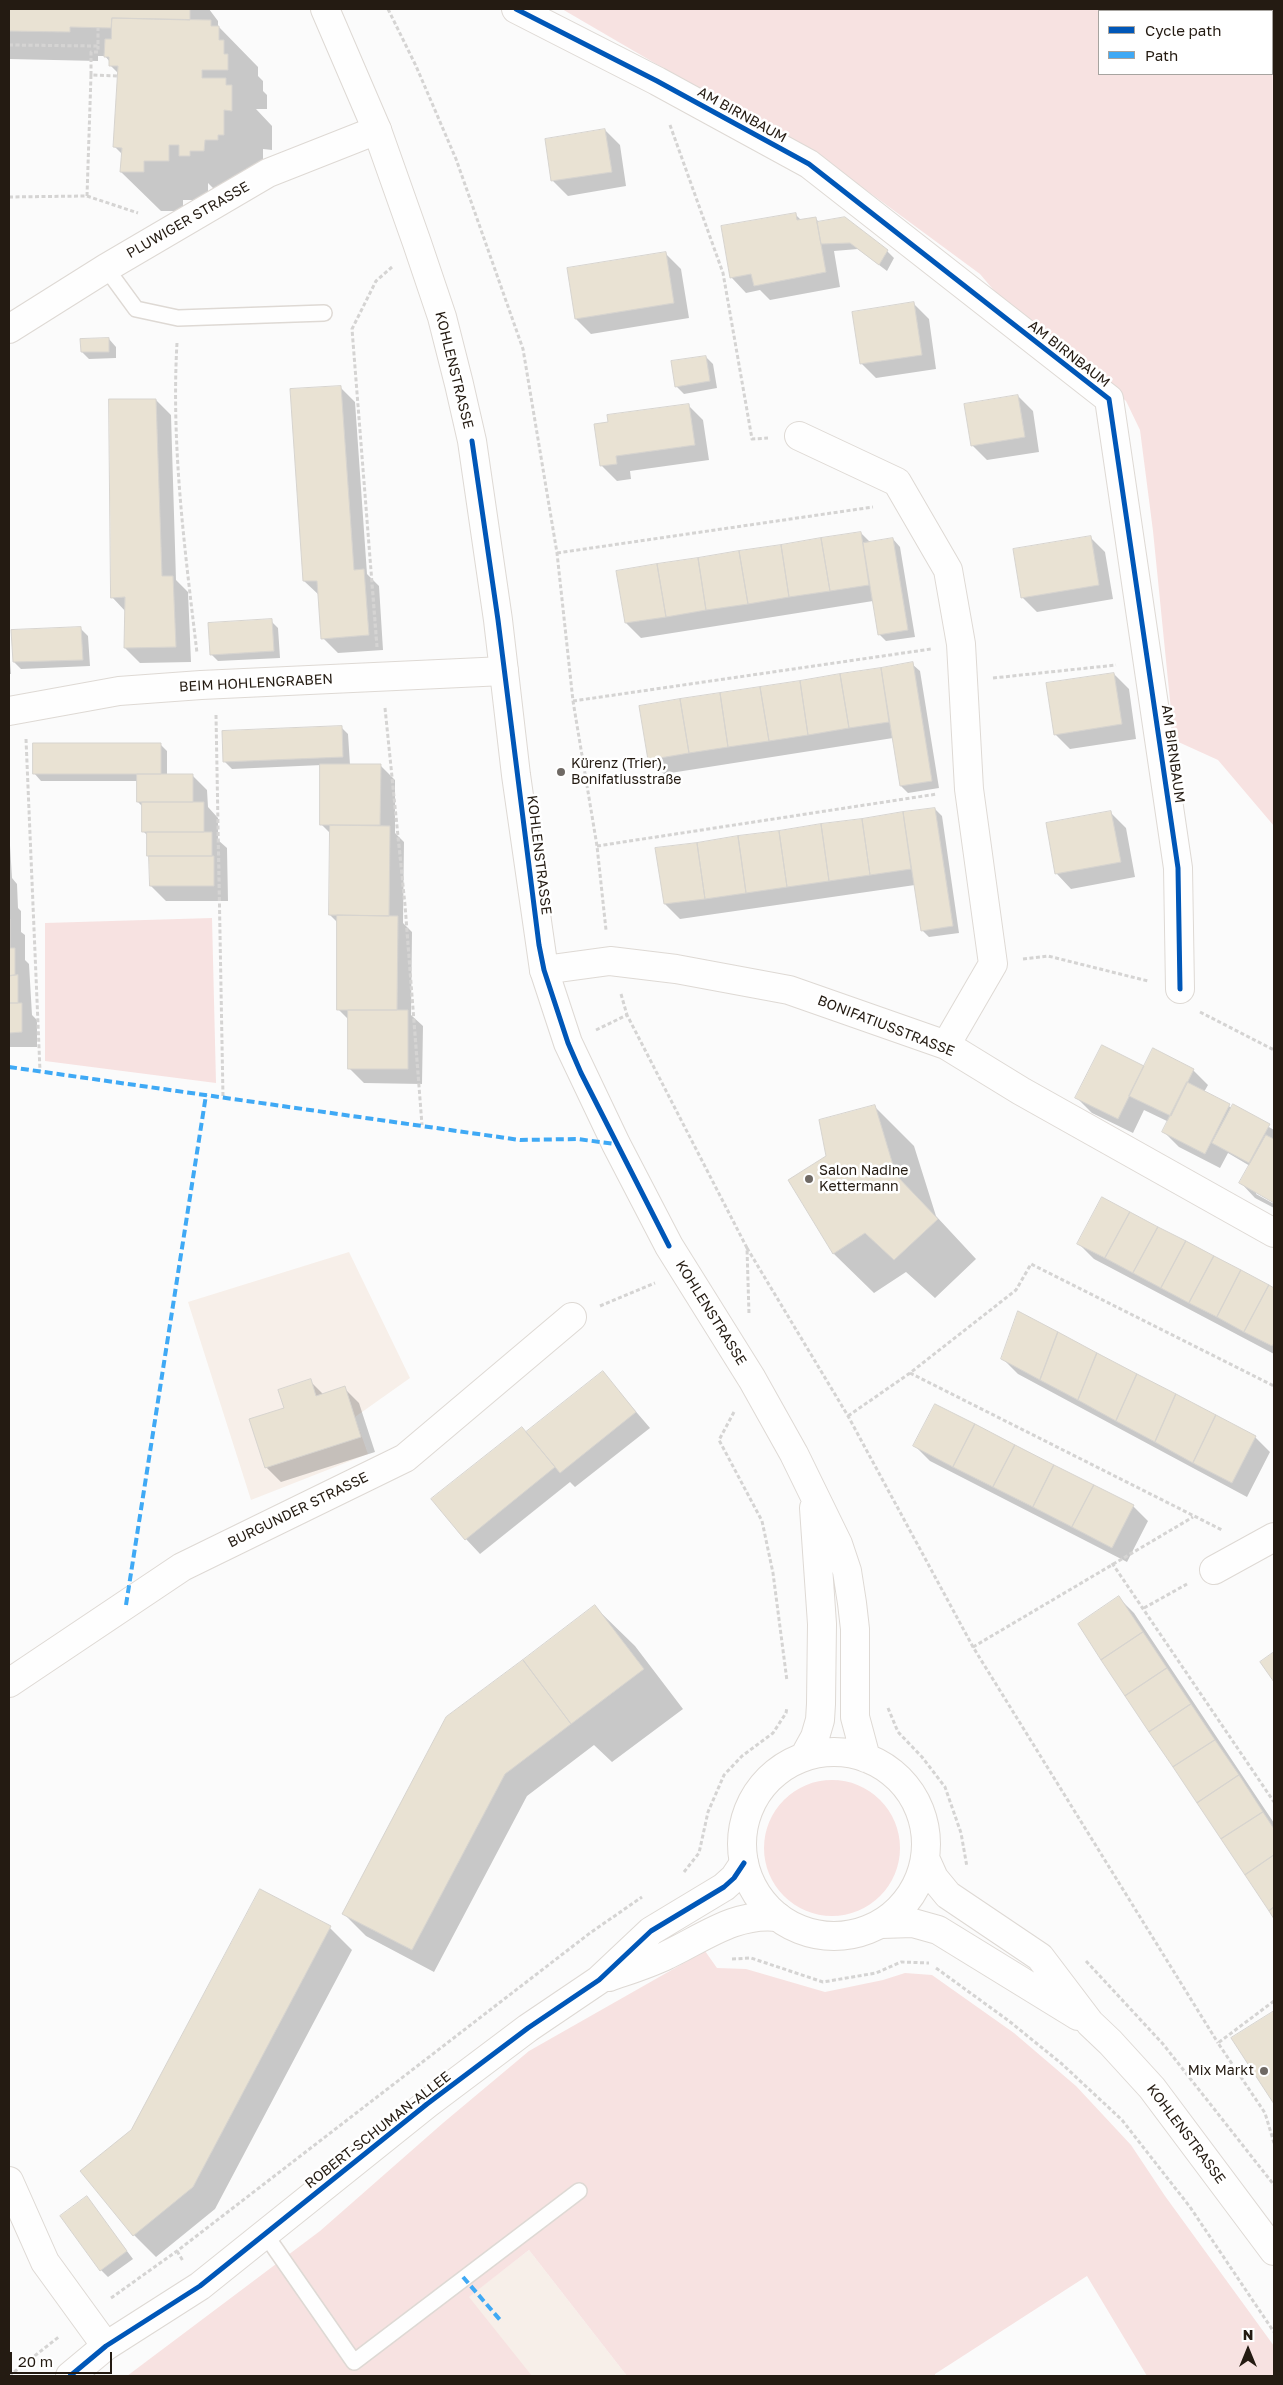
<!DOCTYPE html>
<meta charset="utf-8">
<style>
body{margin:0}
#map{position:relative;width:1283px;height:2385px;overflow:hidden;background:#fbfbfb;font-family:"Golos Text",sans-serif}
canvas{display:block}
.frame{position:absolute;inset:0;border:10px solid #241b12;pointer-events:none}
.legend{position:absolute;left:1098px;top:10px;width:175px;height:65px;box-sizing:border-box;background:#fff;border:1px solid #a7a4a0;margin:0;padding:6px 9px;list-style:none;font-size:15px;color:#241b12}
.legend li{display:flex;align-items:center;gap:10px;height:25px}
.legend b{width:25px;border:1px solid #a7a4a0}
.north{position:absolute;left:1223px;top:2325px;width:50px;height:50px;-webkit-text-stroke:4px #fff;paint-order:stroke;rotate:0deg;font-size:14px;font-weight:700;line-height:20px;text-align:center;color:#241b12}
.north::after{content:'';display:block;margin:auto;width:18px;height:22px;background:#241b12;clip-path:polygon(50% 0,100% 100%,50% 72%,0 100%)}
.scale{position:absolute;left:10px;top:2352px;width:102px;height:22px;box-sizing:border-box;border:2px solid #241b12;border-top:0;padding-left:6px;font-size:15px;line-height:18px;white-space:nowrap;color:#241b12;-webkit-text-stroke:4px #fff;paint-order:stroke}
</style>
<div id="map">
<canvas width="1283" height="2385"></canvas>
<div class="frame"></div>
<ul class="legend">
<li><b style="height:6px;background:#0057b8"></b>Cycle path</li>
<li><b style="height:6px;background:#3fa9f5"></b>Path</li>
</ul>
<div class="north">N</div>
<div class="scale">20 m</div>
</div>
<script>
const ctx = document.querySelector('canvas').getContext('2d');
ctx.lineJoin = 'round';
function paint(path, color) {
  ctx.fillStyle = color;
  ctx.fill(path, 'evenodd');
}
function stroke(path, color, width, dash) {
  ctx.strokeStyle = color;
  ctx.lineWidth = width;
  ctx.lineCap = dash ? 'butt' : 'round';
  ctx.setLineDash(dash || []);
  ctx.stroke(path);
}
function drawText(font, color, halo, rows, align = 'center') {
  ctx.font = font + ' "Golos Text",sans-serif';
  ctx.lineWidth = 5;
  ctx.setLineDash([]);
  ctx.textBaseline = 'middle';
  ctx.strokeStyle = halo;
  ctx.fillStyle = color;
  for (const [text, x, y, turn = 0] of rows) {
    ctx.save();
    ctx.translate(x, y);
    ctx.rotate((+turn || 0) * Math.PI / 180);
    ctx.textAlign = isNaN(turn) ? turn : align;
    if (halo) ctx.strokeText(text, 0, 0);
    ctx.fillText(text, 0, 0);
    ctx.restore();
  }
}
const built = new Path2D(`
 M 349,1252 L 410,1378 L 355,1417 L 368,1454 L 251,1500 L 188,1302 Z
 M 529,2250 L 627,2376 L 366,2376 Z`);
const green = new Path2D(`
 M 562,9 L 1274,9 L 1274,826 L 1218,760 L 1174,740 L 1153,531 L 1140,430 L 1126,401 L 1093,373 L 1013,313 L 980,274 L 843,173 ZM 1099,11 L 1272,11 L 1272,74 L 1099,74 Z
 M 212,918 L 216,1083 L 45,1061 L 45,923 Z
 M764 1848a68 68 0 1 1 136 0a68 68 0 1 1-136 0Z
 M 705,1951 L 717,1968 L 746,1969 L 825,1992 L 883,1980 L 905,1973 L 932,1975 L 1014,2033 L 1076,2086 L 1131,2145 L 1165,2196 L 1274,2346 L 1274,2376 L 1147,2376 L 1087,2276 L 935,2374 L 935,2376 L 627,2376 L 529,2250 L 469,2297 L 532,2376 L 127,2376 L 320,2231 L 443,2123 L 529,2051 Z`);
const shadow = new Path2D(`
 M 9,9 L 209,9 L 218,21 L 218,26 L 258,67 L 258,76 L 263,81 L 263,91 L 267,95 L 267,109 L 256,109 L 272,126 L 272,150 L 263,149 L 263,174 L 220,195 L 208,183 L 208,200 L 183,200 L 183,211 L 161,211 L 121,172 L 122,154 L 115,147 L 119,74 L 110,65 L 110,62 L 105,56 L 98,56 L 98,61 L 9,59 Z
 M 605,130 L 620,145 L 626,186 L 568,196 L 553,181 Z
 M 795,214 L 802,221 L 815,218 L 820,223 L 887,251 L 894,258 L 887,271 L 858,249 L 834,251 L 840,287 L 770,300 L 760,290 L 746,293 L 732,278 L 722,227 Z
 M 666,254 L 681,269 L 689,318 L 591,334 L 576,319 Z
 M 914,304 L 929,319 L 936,369 L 876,378 L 861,363 Z
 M 109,339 L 116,347 L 116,358 L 89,359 L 82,352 Z
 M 706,357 L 713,364 L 717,388 L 684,394 L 676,386 Z
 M 340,387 L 355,402 L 367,574 L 379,586 L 383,650 L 338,653 L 323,638 L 320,596 L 304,581 Z
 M 1018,396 L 1033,411 L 1039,452 L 987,460 L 972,445 Z
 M 156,400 L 171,415 L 176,580 L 188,592 L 191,662 L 140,663 L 125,648 L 126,612 L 112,597 Z
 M 688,405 L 703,420 L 709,460 L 630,471 L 631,479 L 617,481 L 602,466 L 596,425 Z
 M 861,533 L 871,543 L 893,539 L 900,547 L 915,637 L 886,641 L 879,634 L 873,601 L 641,638 L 626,623 Z
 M 1090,537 L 1105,552 L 1113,599 L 1037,612 L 1022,597 Z
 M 271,621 L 278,628 L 280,658 L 218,661 L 211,654 Z
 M 81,629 L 88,636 L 90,666 L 21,669 L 14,662 Z
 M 9,647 L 11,674 L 9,674 Z
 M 912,664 L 920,671 L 939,788 L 908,793 L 901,786 L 893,738 L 664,774 L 649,759 L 641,707 Z
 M 1114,674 L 1129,689 L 1136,739 L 1070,749 L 1055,734 Z
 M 341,727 L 348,734 L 350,765 L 380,765 L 395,780 L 395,833 L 404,842 L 403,923 L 412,932 L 411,1015 L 423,1026 L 422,1084 L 364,1083 L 349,1068 L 349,1020 L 338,1009 L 338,923 L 330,915 L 331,834 L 321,824 L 322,765 L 232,769 L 224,761 Z
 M 160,744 L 167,751 L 167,775 L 192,775 L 207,790 L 208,807 L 218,818 L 218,840 L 227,848 L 228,901 L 166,901 L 151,886 L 148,836 L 143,831 L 143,807 L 138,802 L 138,781 L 41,781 L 34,773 Z
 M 935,809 L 942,816 L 959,933 L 929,937 L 922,930 L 915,885 L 680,919 L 665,904 L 657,849 Z
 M 1111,813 L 1126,828 L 1135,877 L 1071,889 L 1057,874 L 1047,824 Z
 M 9,829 L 12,878 L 17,884 L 18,908 L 21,911 L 21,932 L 25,935 L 25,960 L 29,964 L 32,1015 L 37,1020 L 37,1047 L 9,1047 Z
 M 1145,1068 L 1193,1070 L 1208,1085 L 1204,1092 L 1232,1108 L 1233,1106 L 1274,1130 L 1274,1201 L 1256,1191 L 1256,1194 L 1274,1204 L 1274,1208 L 1255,1198 L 1241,1183 L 1250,1166 L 1228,1153 L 1220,1168 L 1179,1147 L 1164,1132 L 1169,1122 L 1144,1110 L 1133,1133 L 1092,1113 L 1077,1098 Z
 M 874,1106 L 914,1146 L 936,1216 L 976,1259 L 935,1298 L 906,1272 L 874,1293 L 834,1254 L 789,1180 L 828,1156 Z
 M 1103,1199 L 1274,1289 L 1274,1354 L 1094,1259 L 1079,1244 Z
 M 1003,1359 L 1255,1437 L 1270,1452 L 1247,1497 L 1018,1374 Z
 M 603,1373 L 650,1428 L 575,1487 L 570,1482 L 480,1554 L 466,1539 L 527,1433 Z
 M 310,1381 L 324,1395 L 344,1388 L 359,1403 L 375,1452 L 281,1482 L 266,1467 L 286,1409 Z
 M 915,1446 L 1133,1506 L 1148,1521 L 1127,1562 L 930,1461 Z
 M 1119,1598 L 1134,1613 L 1274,1823 L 1274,1916 L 1080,1625 Z
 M 595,1607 L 635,1646 L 683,1709 L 612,1762 L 594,1745 L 527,1796 L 434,1972 L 366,1936 L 344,1914 Z
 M 330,1928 L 352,1950 L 215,2209 L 156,2257 L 134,2235 L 132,2131 Z
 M 1274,2012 L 1274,2102 L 1233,2039 Z
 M 87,2198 L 133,2259 L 108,2277 L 101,2270 Z`);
const building = new Path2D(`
 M 9,9 L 190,9 L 190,20 L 112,18 L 111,28 L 70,27 L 70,32 L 9,31 Z
 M 112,18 L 211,20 L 211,26 L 219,26 L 219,40 L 224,40 L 224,54 L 228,54 L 228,70 L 202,70 L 202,78 L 226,78 L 226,85 L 232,85 L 232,111 L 224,110 L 224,135 L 218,135 L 218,140 L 205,140 L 204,151 L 190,151 L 190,156 L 179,156 L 179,145 L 169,145 L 169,161 L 144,161 L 144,172 L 120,172 L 122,148 L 113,147 L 118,66 L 109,66 L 109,57 L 104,57 L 105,39 L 111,39 Z
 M 605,129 L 612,172 L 551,181 L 545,139 Z
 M 796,213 L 797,220 L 816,217 L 826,272 L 754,286 L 751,274 L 730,278 L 721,226 Z
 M 845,217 L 888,250 L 879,265 L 850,243 L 821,244 L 817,222 Z
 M 666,252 L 674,303 L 575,319 L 567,268 Z
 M 914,302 L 922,355 L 860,364 L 852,312 Z
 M 109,338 L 109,352 L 81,352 L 80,339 Z
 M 706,356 L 710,381 L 675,387 L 671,361 Z
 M 341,386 L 354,570 L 364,569 L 369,635 L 321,639 L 317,581 L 303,581 L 290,389 Z
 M 1018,395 L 1025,437 L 971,446 L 964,404 Z
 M 109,399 L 156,399 L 162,576 L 173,576 L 176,647 L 124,648 L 125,597 L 111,598 Z
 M 689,404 L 695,445 L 616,456 L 617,464 L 600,466 L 594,424 L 608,422 L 607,415 Z
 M 861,532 L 869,585 L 830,591 L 821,538 Z
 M 1091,536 L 1099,585 L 1021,598 L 1013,549 Z
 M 821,538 L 830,591 L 789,597 L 781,545 Z
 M 893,538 L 908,630 L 878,635 L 863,543 Z
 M 781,545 L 789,597 L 748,604 L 739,551 Z
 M 739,551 L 748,604 L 706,610 L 698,558 Z
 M 698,558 L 706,610 L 666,617 L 657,564 Z
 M 657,564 L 666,617 L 625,623 L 616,571 Z
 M 272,619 L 274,651 L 210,655 L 208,623 Z
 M 81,627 L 83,660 L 13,662 L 11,630 Z
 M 913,662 L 932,781 L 900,786 L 881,668 Z
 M 881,668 L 889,722 L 849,728 L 840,674 Z
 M 1114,673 L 1122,724 L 1054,735 L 1046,683 Z
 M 840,674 L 849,728 L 808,735 L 800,681 Z
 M 800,681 L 808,735 L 769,741 L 760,687 Z
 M 760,687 L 769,741 L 728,747 L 720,693 Z
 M 720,693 L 728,747 L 689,753 L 680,699 Z
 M 680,699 L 689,753 L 648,760 L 639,706 Z
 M 342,726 L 343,757 L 223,762 L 222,731 Z
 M 33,743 L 161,743 L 161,774 L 33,774 Z
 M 320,764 L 381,764 L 380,825 L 320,825 Z
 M 137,774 L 193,774 L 193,802 L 137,802 Z
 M 142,802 L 204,802 L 204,832 L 142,832 Z
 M 935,808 L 953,926 L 921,931 L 903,812 Z
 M 1111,811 L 1121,862 L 1055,874 L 1046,823 Z
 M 903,812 L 911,869 L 870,875 L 862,819 Z
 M 862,819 L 870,875 L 829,881 L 821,824 Z
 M 821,824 L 829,881 L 787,887 L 779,831 Z
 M 330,825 L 390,826 L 389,916 L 329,915 Z
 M 779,831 L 787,887 L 746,893 L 738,836 Z
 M 147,832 L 212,832 L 212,856 L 147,856 Z
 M 738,836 L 746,893 L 705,899 L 697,843 Z
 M 697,843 L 705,899 L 664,904 L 655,848 Z
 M 149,856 L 214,856 L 214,886 L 150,886 Z
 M 337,915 L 398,916 L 397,1010 L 337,1010 Z
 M 9,919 L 10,919 L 10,948 L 9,948 Z
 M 9,948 L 15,948 L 15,975 L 9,976 Z
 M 18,975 L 18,1003 L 9,1003 L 9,976 Z
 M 9,1003 L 22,1003 L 22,1032 L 9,1033 Z
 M 348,1010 L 408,1010 L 408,1069 L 348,1069 Z
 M 1102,1045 L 1144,1066 L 1118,1119 L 1075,1098 Z
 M 1153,1048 L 1194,1069 L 1171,1116 L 1129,1096 Z
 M 1187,1082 L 1230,1104 L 1205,1154 L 1162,1132 Z
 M 1233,1104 L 1270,1124 L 1249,1163 L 1212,1143 Z
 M 875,1105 L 896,1175 L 938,1219 L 894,1260 L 865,1233 L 833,1254 L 788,1180 L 826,1156 L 819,1120 Z
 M 1266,1135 L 1274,1139 L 1274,1203 L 1239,1183 Z
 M 1102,1197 L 1130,1212 L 1105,1258 L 1077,1244 Z
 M 1130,1212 L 1158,1227 L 1133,1273 L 1105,1258 Z
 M 1158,1227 L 1186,1241 L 1161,1288 L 1133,1273 Z
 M 1186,1241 L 1214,1256 L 1189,1303 L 1161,1288 Z
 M 1214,1256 L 1241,1270 L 1217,1317 L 1189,1303 Z
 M 1241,1270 L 1269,1285 L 1244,1332 L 1217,1317 Z
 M 1269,1285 L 1274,1288 L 1274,1343 L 1272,1346 L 1244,1332 Z
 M 1018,1311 L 1058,1332 L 1040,1380 L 1001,1359 Z
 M 1058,1332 L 1097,1353 L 1078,1400 L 1040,1380 Z
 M 1097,1353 L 1137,1374 L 1116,1421 L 1078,1400 Z
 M 603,1371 L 636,1412 L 560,1473 L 526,1432 Z
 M 1137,1374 L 1176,1394 L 1155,1442 L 1116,1421 Z
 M 311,1379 L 316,1396 L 345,1386 L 361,1437 L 265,1468 L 249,1419 L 284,1408 L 278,1390 Z
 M 1176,1394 L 1216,1415 L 1193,1463 L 1155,1442 Z
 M 935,1404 L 975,1424 L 953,1467 L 913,1446 Z
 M 1216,1415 L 1256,1436 L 1232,1483 L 1193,1463 Z
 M 975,1424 L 1015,1445 L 993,1487 L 953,1467 Z
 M 522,1427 L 555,1467 L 465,1540 L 431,1499 Z
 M 1015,1445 L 1054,1465 L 1033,1507 L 993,1487 Z
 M 1054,1465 L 1094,1485 L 1072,1527 L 1033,1507 Z
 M 1094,1485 L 1134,1505 L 1112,1548 L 1072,1527 Z
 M 1119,1596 L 1143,1632 L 1101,1660 L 1078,1624 Z
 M 595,1605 L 644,1669 L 571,1724 L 523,1660 Z
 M 1143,1632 L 1167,1668 L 1125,1696 L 1101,1660 Z
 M 1274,1652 L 1274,1682 L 1260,1662 Z
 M 523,1660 L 571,1724 L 505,1774 L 412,1950 L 342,1914 L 446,1717 Z
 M 1167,1668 L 1191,1704 L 1149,1732 L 1125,1696 Z
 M 1191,1704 L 1215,1740 L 1173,1767 L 1149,1732 Z
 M 1215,1740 L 1239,1775 L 1197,1803 L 1173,1767 Z
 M 1239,1775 L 1263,1812 L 1221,1839 L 1197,1803 Z
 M 1263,1812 L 1274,1829 L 1274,1855 L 1245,1875 L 1221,1839 Z
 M 1274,1855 L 1274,1907 L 1269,1911 L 1245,1875 Z
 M 260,1889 L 331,1926 L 193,2187 L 133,2236 L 80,2171 L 131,2130 Z
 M 1274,1907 L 1274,1919 L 1269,1911 Z
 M 1274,2011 L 1274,2104 L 1231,2038 Z
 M 87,2196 L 127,2251 L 100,2271 L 60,2216 Z`);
const path = new Path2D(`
 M 388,9 L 416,66 L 456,159 L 523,349 L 557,553 L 573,701 L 597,846 L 606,930
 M 9,45 L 98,46 L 98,28
 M 91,75 L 91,52 L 98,52 L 98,46
 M 670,125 L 723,273 L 752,439 L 768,438
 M 87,196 L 91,75 L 118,76
 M 9,197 L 87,196 L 138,213
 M 177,343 C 171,446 185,551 197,653
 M 557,553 L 873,507
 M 377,647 L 352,329 L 376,281 L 392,267
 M 993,678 L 1116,665
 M 573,701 L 931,649
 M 385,708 L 405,905 L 422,1125
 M 216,715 L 223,1097
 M 26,739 L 40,1071
 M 597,846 L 937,794
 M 1023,959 L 1048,956 L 1148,981
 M 621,994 L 627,1015
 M 1200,1012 L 1274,1050
 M 596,1030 L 627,1015 L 747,1248 L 749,1314
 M 747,1248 L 848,1416 L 973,1647 L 1218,2043
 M 600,1306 L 655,1283
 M 910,1373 L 1222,1530
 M 734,1412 L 719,1440 L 762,1521 L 773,1573 L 787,1681
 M 848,1416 L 910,1373 L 1016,1290 L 1031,1264 L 1274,1386
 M 1112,1563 L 1274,1802
 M 1144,1608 L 1187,1584
 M 973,1647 L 1193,1517
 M 888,1708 L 898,1732 L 922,1757 L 945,1787 L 961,1833 L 967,1867
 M 684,1872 L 699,1853 L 708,1812 L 724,1775 L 742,1756 L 773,1733 L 786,1713 L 787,1707
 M 732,1959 L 751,1958 L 823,1982 L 876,1973 L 901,1962 L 929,1963
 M 1086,1961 L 1163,2044 L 1274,2185
 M 936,1968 L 1009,2021 L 1062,2064 L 1122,2120 L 1190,2207 L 1274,2332
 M 1274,2001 L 1218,2043 L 1265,2113 L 1274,2143
 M 177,2251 L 183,2261
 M 111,2298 L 177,2251 L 590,1933 L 642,1897
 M 9,2376 L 60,2336`);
const lane = new Path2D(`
 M 106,268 L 136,309 L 178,318 L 324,313
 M 265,2234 L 354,2362 L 579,2191`);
const street = new Path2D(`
 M 516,9 L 657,81 L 809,164 L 1109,399 L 1178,868 L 1180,989
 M 9,329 L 106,268 L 268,173 L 377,130
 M 799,436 L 897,482 L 948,570 L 961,644 L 969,789 L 993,964 L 946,1045
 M 9,711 L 119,691 L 201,685 L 504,671
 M 544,970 L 610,961 L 676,969 L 789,990 L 946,1045 L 1021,1091 L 1274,1233
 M 1214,1570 L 1274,1537
 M 9,1683 L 182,1567 L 405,1458 L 572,1317
 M 609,1977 C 629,1970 649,1964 667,1955 C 703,1938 736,1912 778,1917
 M 9,2181 L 45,2262 L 106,2346
 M 70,2376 L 106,2346 L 200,2286 L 427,2104 L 528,2028 L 599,1980 L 651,1931 L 724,1887 L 734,1878 L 744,1863`);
const secondary = new Path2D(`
 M 325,9 L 377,130 L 417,243 L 442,317 L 459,384 L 472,441 L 498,620 L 516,775 L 544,970 L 568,1043 L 616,1144 L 669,1246 L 752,1379 L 794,1454 L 838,1544 L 847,1571 L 852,1603 L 855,1629 L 855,1717 L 866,1758
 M742 1844a92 92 0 1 1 184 0a92 92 0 1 1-184 0Z
 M 804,1757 L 815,1737 L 820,1720 L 821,1704 L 822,1624 L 814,1508
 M 925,1858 L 934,1878 L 948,1895 L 1040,1957 L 1090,2023 L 1110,2042 L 1152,2088 L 1274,2251
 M 881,1924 L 913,1923 L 938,1930 L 1078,2016`);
const quiet = new Path2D(`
 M 9,1067 L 520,1140 L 577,1139 L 616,1144
 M 126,1605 L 206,1095
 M 463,2277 L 501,2321`);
const cycleway = new Path2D(`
 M 516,9 L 657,81 L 809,164 L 1109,399 L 1178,868 L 1180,989
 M 472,441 L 498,620 L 539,945 L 544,970 L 568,1043 L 581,1073 L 669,1246
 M 70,2376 L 106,2346 L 200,2286 L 427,2104 L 528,2028 L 599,1980 L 651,1931 L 724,1887 L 734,1878 L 744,1863`);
const markers = [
 [561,772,5,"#6f6964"],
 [809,1179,5,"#6f6964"],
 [1264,2071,5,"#6f6964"]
];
const streetNames = [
 ["AM BIRNBAUM",742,115,29],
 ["PLUWIGER STRASSE",188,220,-30],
 ["AM BIRNBAUM",1069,354,38],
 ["KOHLENSTRASSE",454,370,76],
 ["BEIM HOHLENGRABEN",256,683,-3],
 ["AM BIRNBAUM",1173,754,82],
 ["KOHLENSTRASSE",539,855,83],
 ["BONIFATIUSSTRASSE",886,1026,21],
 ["KOHLENSTRASSE",711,1313,58],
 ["BURGUNDER STRASSE",298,1510,-26],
 ["ROBERT-SCHUMAN-ALLEE",378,2130,-38],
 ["KOHLENSTRASSE",1186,2134,53]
];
const poiNames = [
 ["Kürenz (Trier),",571,764],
 ["Bonifatiusstraße",571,780],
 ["Salon Nadine",819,1171],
 ["Kettermann",819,1187],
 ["Mix Markt",1254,2071,"right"]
];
paint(built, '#f7efe9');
paint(green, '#f7e2e1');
paint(shadow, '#0003');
paint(building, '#e9e2d3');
stroke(building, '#d7d4cf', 1);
stroke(lane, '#ded9d4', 18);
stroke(street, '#ded9d4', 30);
stroke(secondary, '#ded9d4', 30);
stroke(path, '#d5d4d3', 3, [4, 2.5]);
stroke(lane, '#fefefe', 15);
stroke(street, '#fefefe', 28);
stroke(secondary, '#fefefe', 28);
stroke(quiet, '#3fa9f5', 4, [8, 4]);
stroke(cycleway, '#0057b8', 5);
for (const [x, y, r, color] of markers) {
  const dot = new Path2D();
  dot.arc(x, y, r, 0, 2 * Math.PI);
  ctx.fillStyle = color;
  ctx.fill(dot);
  stroke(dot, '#fff', 2);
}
drawText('14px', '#241b12', '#fff', streetNames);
drawText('14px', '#241b12', '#fff', poiNames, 'left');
</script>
